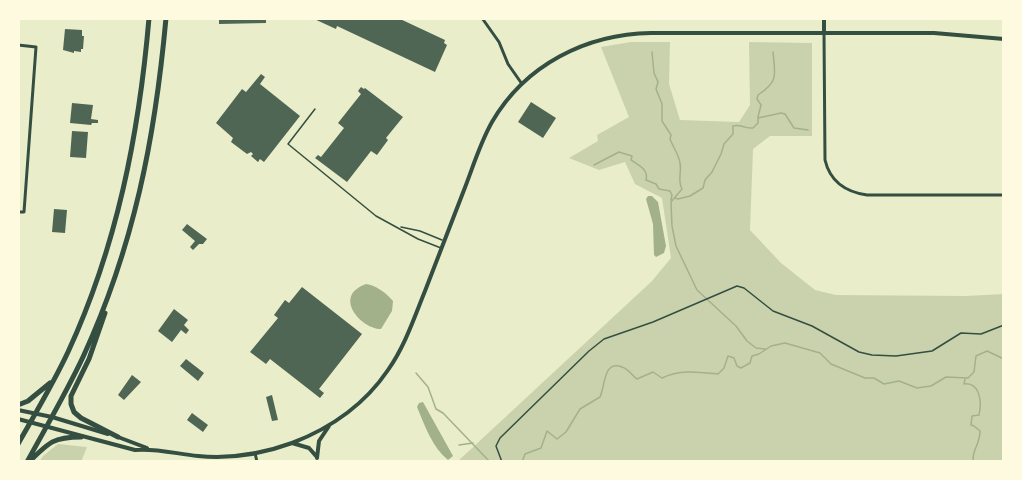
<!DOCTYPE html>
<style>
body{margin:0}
#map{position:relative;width:1022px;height:480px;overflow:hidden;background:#e9edc9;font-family:"PT Serif",serif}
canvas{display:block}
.frame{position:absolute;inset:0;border:20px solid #fefae0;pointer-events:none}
</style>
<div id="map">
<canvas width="1022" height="480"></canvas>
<div class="frame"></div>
</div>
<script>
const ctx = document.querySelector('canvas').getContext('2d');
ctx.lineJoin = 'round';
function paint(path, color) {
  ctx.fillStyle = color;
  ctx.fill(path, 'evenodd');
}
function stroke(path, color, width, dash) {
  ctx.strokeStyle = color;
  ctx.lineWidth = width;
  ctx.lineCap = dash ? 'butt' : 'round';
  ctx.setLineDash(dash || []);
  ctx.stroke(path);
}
const green = new Path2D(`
 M 631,42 L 670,42 L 669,84 L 680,120 L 739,122 L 750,105 L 749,42 L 812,43 L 812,136 L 770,136 L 753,149 L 750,230 L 781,263 L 815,290 L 836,295 L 966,296 L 1004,294 L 1004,462 L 457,462 L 652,281 L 671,258 L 662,198 L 635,184 L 625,162 L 599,170 L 569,158 L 598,141 L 597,135 L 629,117 L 601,47 Z
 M 58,444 L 87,447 L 81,462 L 39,462 L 43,456 Z`);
const water = new Path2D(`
 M 648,196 L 652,196 L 658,202 L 666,246 L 664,253 L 656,257 L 654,255 L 653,224 L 646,199 Z
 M 366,284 C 376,285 386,293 393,301 L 392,311 L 381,329 C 361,329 332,296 366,284 Z
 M 423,402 L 453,456 L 448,460 C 432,447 425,426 417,407 L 419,403 Z`);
const stream = new Path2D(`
 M 652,52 L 654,73 L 658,82 L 656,89 L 662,104 L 662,121 L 671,135 L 670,139 C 673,147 679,155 680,163 C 682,173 677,180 682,189 L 671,202 L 672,226 L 676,246 L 697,290 L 736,326 L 747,341 L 756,348 L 765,349
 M 758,117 L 761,105 L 757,99 L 758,95 C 779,81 775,75 773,52
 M 594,165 L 619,152 L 632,156 L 631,160 C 639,165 649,170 646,180 L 656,184 L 659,189 L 670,191 L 672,195 L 671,200
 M 675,198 L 678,199 L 690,196 L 703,188 L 705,180 L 712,172 L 721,154 L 724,144 L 733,134 L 733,126 C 741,124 746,129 753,128 L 758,123 L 758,118 L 781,113 L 785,114 L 794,128 L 808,130
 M 416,373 L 428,387 L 436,409 L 443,413 L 490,462
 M 965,379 L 964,384 C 980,382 982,402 979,415 L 972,416 L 971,425 L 974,426 L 980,431 C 980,445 972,449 973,462
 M 459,445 L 473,443
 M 75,462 L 76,461
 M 522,462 L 525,454 L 541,448 L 547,431 L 557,439 L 566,432 L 580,409 L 600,397 C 605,388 603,359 622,367 C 629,369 632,376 637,379 L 653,372 L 662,378 C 680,369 699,372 718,374 L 724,368 L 728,356 L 734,358 L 737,366 L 741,368 L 750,363 L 752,356 L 759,354 L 771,346 L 785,343 L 820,353 L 831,364 L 865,378 L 874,378 L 884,384 L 899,381 L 917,388 L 931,386 L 946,377 L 968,378 L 974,372 L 976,356 L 987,351 L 1004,359`);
const building = new Path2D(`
 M 219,18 L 266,18 L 266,23 L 219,24 Z
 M 312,18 L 398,18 L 445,40 L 444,43 L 447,45 L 435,72 L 337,26 L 336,29 Z
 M 65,29 L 82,30 L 82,36 L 84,36 L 83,49 L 81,49 L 81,52 L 74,51 L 74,53 L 63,50 Z
 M 261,74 L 265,77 L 260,84 L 300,116 L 264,162 L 260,159 L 258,162 L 251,156 L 253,154 L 251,152 L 247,154 L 231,142 L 233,138 L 216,123 L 242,89 L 246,92 Z
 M 361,87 L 364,89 L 365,88 L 403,117 L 386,138 L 388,140 L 377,155 L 371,151 L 347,182 L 315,158 L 318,155 L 321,157 L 344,128 L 338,123 L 361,94 L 358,91 Z
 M 531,102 L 556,118 L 543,138 L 518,122 Z
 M 72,103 L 93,105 L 91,119 L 98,120 L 98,123 L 92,123 L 91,125 L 70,123 Z
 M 72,131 L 88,132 L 86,158 L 70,157 Z
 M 54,209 L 67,210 L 65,233 L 52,232 Z
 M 187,224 L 207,239 L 203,244 L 199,244 L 193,250 L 190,247 L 195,241 L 182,230 Z
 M 302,287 L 362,334 L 319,389 L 324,393 L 320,398 L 270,359 L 266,364 L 250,352 L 278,318 L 274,315 L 285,300 L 289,303 Z
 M 174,309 L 188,320 L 184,325 L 189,330 L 186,334 L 181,330 L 172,342 L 158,331 Z
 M 186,359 L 204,373 L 198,381 L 180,366 Z
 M 132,375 L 141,382 L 124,400 L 118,395 Z
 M 272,395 L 278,420 L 272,421 L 266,397 Z
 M 192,413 L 208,425 L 203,432 L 187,420 Z`);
const path = new Path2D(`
 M 502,462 L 496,446 L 500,438 L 589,351 L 604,339 L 653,322 L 737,286 L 744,288 L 773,311 L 812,326 L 859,352 L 872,355 L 896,356 L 932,351 L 961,333 L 981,334 L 1004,325`);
const service = new Path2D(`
 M 315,109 L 288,144 L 376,216 L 418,239 L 441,248
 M 401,227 L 420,231 L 442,240`);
const minor = new Path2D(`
 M 482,18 L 499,42 L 508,64 L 522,84
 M 824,33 L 825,160 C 830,181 846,192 867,195 L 1004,195
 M 18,45 L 36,47 L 24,212 L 18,212
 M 255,453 L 257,462`);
const tertiary = new Path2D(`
 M 824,33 L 824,18
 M 18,410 L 52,417 L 108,434
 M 18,419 L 135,450 C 156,448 177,454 198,456 C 230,459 262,454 292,443 C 331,428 365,404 388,370 C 405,346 414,318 425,291 C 438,257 451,223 464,190 C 473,167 480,143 492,122 C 525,65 586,34 651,33 L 934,33 L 1004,39
 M 118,437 L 147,448
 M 292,443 L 309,448 L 316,456
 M 317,458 L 319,441 L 329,426`);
const primary = new Path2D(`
 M 105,313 L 89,359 L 71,396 L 71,404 L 74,412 L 81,418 L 118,437
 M 18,405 L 28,401 L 50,383
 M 18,444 C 35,414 53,384 68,352 C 117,246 139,134 149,18
 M 30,461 C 49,442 54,437 81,437
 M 27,462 C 46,427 66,393 83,357 C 134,246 155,139 166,18`);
paint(green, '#cad2ad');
paint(water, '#a3b18a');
stroke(stream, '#a3b18a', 1.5);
paint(building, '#4f6655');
stroke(path, '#344e41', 1.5);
stroke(service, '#344e41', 1.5);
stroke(minor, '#344e41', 3);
stroke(tertiary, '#344e41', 4);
stroke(primary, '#344e41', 5);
</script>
